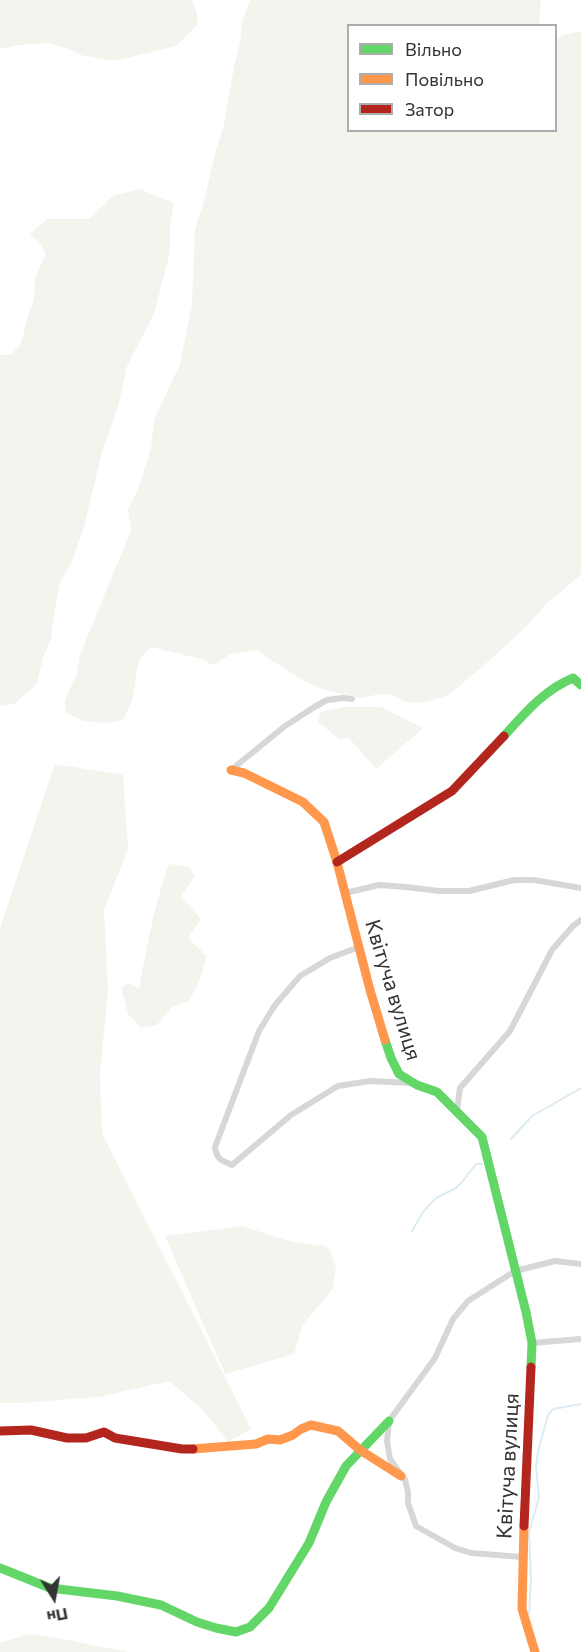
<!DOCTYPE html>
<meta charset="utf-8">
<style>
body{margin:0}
#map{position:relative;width:581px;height:1652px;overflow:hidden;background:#fff;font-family:Commissioner,sans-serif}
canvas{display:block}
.legend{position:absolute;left:347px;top:24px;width:210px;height:108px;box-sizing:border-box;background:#fff;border:2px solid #adadad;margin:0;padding:8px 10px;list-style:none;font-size:18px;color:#333}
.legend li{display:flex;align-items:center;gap:12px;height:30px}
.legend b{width:30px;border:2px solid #adadad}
.north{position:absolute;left:24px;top:1568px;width:60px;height:60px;-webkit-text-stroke:4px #fff;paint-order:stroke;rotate:169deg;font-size:16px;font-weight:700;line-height:24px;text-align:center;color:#333}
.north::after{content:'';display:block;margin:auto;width:21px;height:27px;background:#333;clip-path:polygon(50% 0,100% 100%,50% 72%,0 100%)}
</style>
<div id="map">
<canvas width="581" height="1652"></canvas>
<ul class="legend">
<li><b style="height:8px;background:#63d668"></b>Вільно</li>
<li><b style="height:8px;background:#ff974d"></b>Повільно</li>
<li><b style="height:8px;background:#b3261e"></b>Затор</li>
</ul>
<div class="north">Пн</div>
</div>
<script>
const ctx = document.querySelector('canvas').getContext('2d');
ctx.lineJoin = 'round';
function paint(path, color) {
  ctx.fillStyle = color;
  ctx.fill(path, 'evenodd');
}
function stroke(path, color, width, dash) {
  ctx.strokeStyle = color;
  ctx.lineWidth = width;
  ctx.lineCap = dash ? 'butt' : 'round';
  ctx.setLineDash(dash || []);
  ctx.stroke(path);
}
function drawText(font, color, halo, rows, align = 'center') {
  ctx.font = font + ' Commissioner,sans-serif';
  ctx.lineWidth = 6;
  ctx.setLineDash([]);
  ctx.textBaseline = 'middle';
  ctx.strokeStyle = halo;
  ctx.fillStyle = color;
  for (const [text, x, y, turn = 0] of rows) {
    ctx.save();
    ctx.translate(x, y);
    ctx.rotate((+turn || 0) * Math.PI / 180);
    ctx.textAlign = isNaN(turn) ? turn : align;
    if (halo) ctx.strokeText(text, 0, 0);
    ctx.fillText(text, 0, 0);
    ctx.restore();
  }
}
const green = new Path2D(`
 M 0,0 L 192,0 L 197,13 L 197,25 L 176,46 L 114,61 L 81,55 L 66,48 L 46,43 L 18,45 L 0,49 Z
 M 250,0 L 541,0 L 539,25 L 348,26 L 348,130 L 556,130 L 556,40 L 563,35 L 581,31 L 581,575 L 547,603 L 529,624 L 491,659 L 449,695 L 430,701 L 418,703 L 407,702 L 389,694 L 380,694 L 361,698 L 321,689 L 302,680 L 256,650 L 231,654 L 213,665 L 201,659 L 151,647 C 133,661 138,677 133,697 C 132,704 126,712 123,720 L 106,723 L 83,721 L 65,712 L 65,700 L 77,673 L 80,655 L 131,530 L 128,510 L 138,489 L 151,449 L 154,420 L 180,364 L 192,305 L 195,229 L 203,205 L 216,150 L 224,124 L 234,67 L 240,42 L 242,22 Z
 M 140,189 L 174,203 L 170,226 L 170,252 L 154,314 L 127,366 L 118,407 L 102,452 L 83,531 L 72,561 L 60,583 L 54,613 L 51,639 L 43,658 L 37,684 L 14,704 L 0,706 L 0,355 L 10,355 L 21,344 L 28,315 L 33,303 L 35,292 L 35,278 L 46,254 L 39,242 L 30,234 L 47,219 L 89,219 L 113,196 Z
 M 344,707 L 381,707 L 423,728 L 376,769 L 348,737 L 340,740 L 318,722 L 321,712 Z
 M 55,764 L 123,775 L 128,849 L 104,910 L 108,989 L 100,1074 L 102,1133 L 251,1429 L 228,1442 L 204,1411 L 169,1381 L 99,1397 L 21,1403 L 0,1403 L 0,928 Z
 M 169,864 L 189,867 L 195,876 L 181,896 L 201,919 L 188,938 L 207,956 L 199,982 L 189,1001 L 171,1008 L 157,1025 L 141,1028 L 128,1014 L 121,987 L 129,983 L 139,989 C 147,947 154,905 169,864 Z
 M 242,1226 L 292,1242 L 326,1246 L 330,1250 L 336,1269 L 332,1290 L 303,1324 L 294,1354 L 225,1374 L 165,1236 Z
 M 28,1634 L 57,1638 L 128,1652 L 0,1652 L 0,1643 Z`);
const stream = new Path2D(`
 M 511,1139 L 532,1116 L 581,1088
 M 412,1231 L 423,1212 L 436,1198 L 456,1188 L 462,1182 L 476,1164 L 482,1164
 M 529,1614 L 531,1579 L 529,1532 L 539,1498 L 536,1466 L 538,1452 L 548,1415 L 553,1409 L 581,1404`);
const street = new Path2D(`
 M 231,770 L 285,726 L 316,706 L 327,700 L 343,698 L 352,699
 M 345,893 L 379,885 L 406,887 L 439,891 L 469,891 L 514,880 L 534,880 L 581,888
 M 359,947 L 330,958 L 300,976 L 275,1005 L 259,1031 L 215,1147 C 217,1160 221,1160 232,1165 L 291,1115 L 338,1086 L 370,1081 L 411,1083
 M 457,1111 L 460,1088 L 510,1031 L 552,950 L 573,926 L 581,920
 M 532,1343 L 581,1339
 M 522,1557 L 471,1553 L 455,1548 L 416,1526 L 408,1503 L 408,1492 L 405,1480 L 390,1459 L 387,1441 L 389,1421 L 435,1358 L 453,1319 L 468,1301 L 515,1271 L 555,1261 L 581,1264`);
const fast = new Path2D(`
 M 504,736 C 525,713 544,690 573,678 L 581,685
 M 385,1040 L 391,1058 L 399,1074 L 417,1085 L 437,1092 L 482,1137 L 526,1312 L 532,1343 L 531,1367
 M 0,1568 L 50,1588 L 117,1596 L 161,1605 L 197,1622 L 216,1628 L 236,1632 L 250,1627 L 269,1608 L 309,1543 L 326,1502 L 346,1466 L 389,1421`);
const slow = new Path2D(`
 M 231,770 L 244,773 L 303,802 L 324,822 L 337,862 L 370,990 L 385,1040
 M 193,1449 L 256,1444 L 268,1439 L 280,1440 L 293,1435 L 301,1429 L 311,1425 L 338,1431 L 360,1450 L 401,1476
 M 524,1526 L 522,1609 L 535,1652`);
const jam = new Path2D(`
 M 337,862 L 452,791 L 504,736
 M 0,1431 L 31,1430 L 67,1438 L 86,1438 L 104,1432 L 115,1438 L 182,1449 L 193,1449
 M 524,1526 L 531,1367`);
const streetNames = [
 ["Квітуча вулиця",393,990,73],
 ["Квітуча вулиця",508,1466,-87]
];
paint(green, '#f1f5ed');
stroke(stream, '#ddebf3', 2);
stroke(street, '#d7d7d7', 6);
stroke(fast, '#63d668', 9);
stroke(slow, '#ff974d', 9);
stroke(jam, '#b3261e', 9);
drawText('21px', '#333', '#fff', streetNames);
</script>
